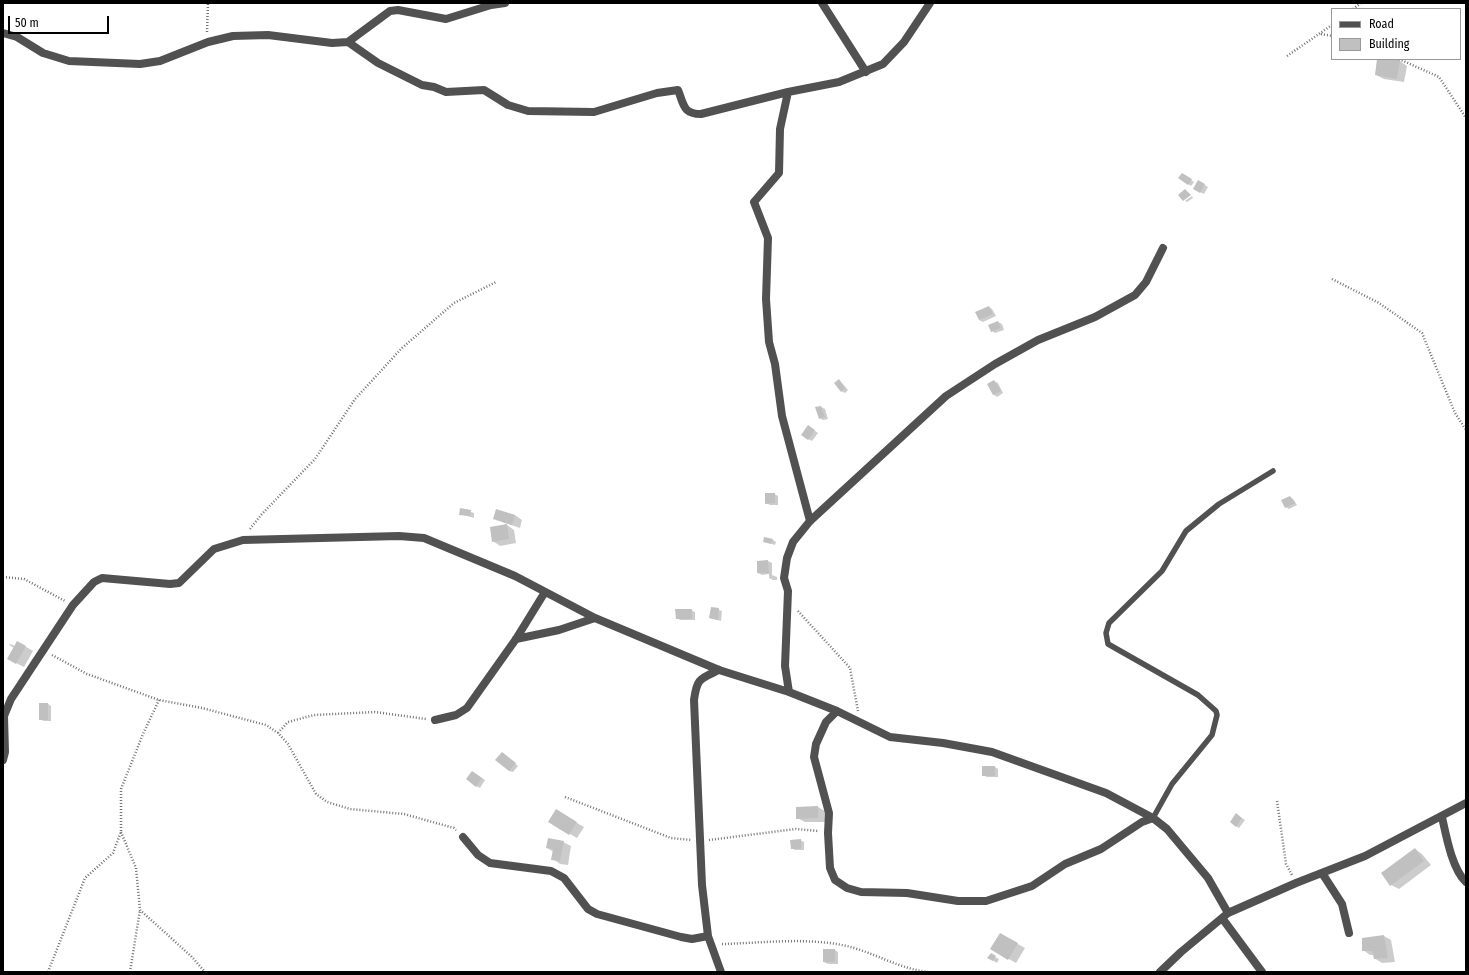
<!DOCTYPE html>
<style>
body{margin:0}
#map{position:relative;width:1469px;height:975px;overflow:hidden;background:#fff;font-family:"Fira Sans Condensed",sans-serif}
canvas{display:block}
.frame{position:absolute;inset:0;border:4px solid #000;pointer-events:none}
.legend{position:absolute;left:1331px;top:8px;width:130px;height:52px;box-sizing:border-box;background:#fff;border:1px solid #999;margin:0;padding:5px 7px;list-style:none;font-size:12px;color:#000}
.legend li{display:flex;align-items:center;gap:8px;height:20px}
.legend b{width:20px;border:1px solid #999}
.scale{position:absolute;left:8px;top:16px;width:101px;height:18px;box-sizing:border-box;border:2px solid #000;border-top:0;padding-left:5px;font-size:12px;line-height:14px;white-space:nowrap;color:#000;-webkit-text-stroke:3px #fff;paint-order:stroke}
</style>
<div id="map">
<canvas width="1469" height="975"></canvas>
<div class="frame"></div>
<ul class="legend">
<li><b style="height:5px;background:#515151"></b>Road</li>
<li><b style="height:11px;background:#c0c0c0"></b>Building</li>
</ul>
<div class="scale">50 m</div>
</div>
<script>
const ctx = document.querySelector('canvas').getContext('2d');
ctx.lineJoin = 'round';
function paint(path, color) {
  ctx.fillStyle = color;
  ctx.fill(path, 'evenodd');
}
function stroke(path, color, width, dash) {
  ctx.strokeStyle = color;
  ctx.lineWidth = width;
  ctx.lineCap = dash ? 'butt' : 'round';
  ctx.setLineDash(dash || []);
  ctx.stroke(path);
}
const shadow = new Path2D(`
 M 1378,59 L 1400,61 L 1407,66 L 1404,82 L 1384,79 L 1376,75 Z
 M 1186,176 L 1194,182 L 1191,186 L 1188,184 Z
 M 1198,181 L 1208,187 L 1204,194 L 1194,189 Z
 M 1192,196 L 1193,198 L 1187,202 L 1185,201 Z
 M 989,307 L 992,309 L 996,316 L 983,322 L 979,320 Z
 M 998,322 L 1002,324 L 1004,330 L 995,333 L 992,331 Z
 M 839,381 L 842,383 L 848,390 L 845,393 L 841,391 Z
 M 994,381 L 998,383 L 1003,393 L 997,397 L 994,395 L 988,384 Z
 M 821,407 L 825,409 L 828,419 L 823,420 L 820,418 Z
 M 811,428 L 818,433 L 812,441 L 808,439 Z
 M 774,494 L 778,496 L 778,505 L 770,505 L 766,503 Z
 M 1290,497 L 1293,499 L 1297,505 L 1289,509 L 1286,507 Z
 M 461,509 L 474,513 L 474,518 L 460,514 Z
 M 497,510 L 515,515 L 522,520 L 520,528 L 502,522 L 494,518 Z
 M 507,525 L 514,530 L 516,543 L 500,546 L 493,541 Z
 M 773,540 L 776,542 L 775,545 L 764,541 Z
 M 758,561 L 768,561 L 772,563 L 772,575 L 777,577 L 777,580 L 773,580 L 769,578 L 769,574 L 762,575 L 758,573 Z
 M 712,608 L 722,611 L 721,621 L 710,618 Z
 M 691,610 L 695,612 L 695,620 L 680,620 L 677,618 Z
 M 18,642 L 33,651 L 24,667 L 8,659 L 14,648 L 9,645 L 10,644 L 15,646 Z
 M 48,704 L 51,706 L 51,721 L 44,721 L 40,719 Z
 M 503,753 L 518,766 L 513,772 L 509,771 Z
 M 983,767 L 995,767 L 998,769 L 998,777 L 987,777 L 983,775 Z
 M 476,774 L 485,780 L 480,788 L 476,786 Z
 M 818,807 L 825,811 L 825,822 L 805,822 L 797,818 Z
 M 556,811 L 584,827 L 577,838 L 549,822 Z
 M 1240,817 L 1245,820 L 1239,828 L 1236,826 Z
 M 800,840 L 804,842 L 804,850 L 795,850 L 792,848 Z
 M 563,842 L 571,846 L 568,865 L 560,864 L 553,859 L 554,852 L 547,848 Z
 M 1415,849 L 1422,854 L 1431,865 L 1399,889 L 1391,885 Z
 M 1000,934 L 1025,948 L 1016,963 L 991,949 Z
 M 1384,936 L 1391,940 L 1395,962 L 1382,963 L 1374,958 L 1374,955 L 1370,955 L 1363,950 Z
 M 835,950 L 838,952 L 838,964 L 828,964 L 824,962 Z
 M 991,955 L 999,959 L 997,963 L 989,958 Z`);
const building = new Path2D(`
 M 1377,59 L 1400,60 L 1397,79 L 1375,75 Z
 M 1182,173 L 1192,179 L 1188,185 L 1178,178 Z
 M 1198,180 L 1205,184 L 1200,193 L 1193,189 Z
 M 1185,189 L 1191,195 L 1183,201 L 1178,195 Z
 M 989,306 L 993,314 L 979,320 L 975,312 Z
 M 998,321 L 1001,328 L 991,332 L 988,325 Z
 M 839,379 L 845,388 L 841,392 L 834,383 Z
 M 994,380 L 1001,391 L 993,395 L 987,384 Z
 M 821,406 L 825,417 L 819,419 L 815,407 Z
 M 808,425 L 815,430 L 808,440 L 801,435 Z
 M 765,493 L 775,493 L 775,503 L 765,504 Z
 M 1290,496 L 1295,503 L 1285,508 L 1281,500 Z
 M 460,508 L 471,510 L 470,516 L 459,515 Z
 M 496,509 L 515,515 L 512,525 L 493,519 Z
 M 507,524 L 509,539 L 492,542 L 490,527 Z
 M 764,537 L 773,539 L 771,544 L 763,542 Z
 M 768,560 L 769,573 L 757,573 L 757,561 Z
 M 711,607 L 719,608 L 718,620 L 709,618 Z
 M 675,609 L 692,609 L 692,619 L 676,619 Z
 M 17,641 L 26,646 L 16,664 L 7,659 Z
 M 39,703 L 48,703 L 48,720 L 39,720 Z
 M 502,752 L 516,763 L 509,771 L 495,760 Z
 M 982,766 L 995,766 L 995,776 L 982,776 Z
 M 472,771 L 482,778 L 476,787 L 466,779 Z
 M 818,806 L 818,818 L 796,819 L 796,807 Z
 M 556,809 L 577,822 L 569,835 L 548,822 Z
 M 1236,813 L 1242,818 L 1236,827 L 1230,822 Z
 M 548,838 L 564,841 L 560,861 L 551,860 L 553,849 L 546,848 Z
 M 801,839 L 801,849 L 791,849 L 790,840 Z
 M 1415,848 L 1424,861 L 1390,886 L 1381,873 Z
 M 1000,933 L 1018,943 L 1008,960 L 990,949 Z
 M 1384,935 L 1388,958 L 1374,959 L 1372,951 L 1362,951 L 1362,938 Z
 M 823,949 L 835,949 L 835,962 L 823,962 Z
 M 991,953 L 996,956 L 993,961 L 987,958 Z`);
const path = new Path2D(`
 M 1353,9 L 1361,3
 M 207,32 L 208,3
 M 1321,34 L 1332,36
 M 1287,56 L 1332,25
 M 1399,59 L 1439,77 L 1466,118
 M 1332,279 L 1379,303 L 1422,333 L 1455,413 L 1466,430
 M 250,529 L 261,515 L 315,459 L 355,399 L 402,348 L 454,303 L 496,282
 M 3,577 L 24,579 L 65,601
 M 798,611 L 850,668 L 858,711
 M 52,655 L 87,674 L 159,700 L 202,708 L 266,725 L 278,733 L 288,744 L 316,794 L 327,802 L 350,809 L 404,814 L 454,828 L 456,830
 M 278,733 L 288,722 L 314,715 L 375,712 L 426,719
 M 565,797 L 671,838 L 691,840
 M 1277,801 L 1286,864 L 1292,875
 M 121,832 L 136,868 L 140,910 L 192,957 L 205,972
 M 709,840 L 796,829 L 818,831
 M 722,944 C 763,943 806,937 847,946 C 875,953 900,969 928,972
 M 48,972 L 85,878 L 113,853 L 121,832 L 121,789 L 143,734 L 159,700
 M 130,972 L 140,910`);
const lane = new Path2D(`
 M 1153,818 L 1172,784 L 1212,735 L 1217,715 L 1216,711 L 1198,695 L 1108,644 L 1106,633 L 1109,623 L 1162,571 L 1186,531 L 1219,504 L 1273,471`);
const street = new Path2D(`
 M 822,3 L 866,72
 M 3,33 L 17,37 L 43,53 L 69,61 L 140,64 L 160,61 L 208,42 L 233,36 L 268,35 L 332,43 L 348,42 L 390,11 L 398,10 L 446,19 L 491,5 L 505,3
 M 348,42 L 378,63 L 422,85 L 434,87 L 446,92 L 484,90 L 508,105 L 528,111 L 594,112 L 657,93 L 678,90 C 684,105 683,114 701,114 L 788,92 L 839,82 L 883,64 L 904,42 L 930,3
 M 788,92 L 780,129 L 779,173 L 754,202 L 768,238 L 766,299 L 769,342 L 775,364 L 782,416 L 810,521
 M 516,639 L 559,630 L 595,618
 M 719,670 C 700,679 697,678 694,700 L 702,885 L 708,936 L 721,972
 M 789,692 L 785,666 L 788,591 L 784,578 L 787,558 L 793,542 L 810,521 L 946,396 L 995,364 L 1038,340 L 1095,317 L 1135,295 L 1146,282 L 1163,248
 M 837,711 L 826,722 L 816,744 L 814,757 L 829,813 L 828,833 L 830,868 L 835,880 L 847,888 L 861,892 L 907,893 L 958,901 L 986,901 L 1032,886 L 1065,864 L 1101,849 L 1142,822 L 1153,818
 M 435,720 L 456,715 L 467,708 L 516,639 L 545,592
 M 3,760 L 5,752 L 4,716 L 11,699 L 73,605 L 94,582 L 102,578 L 170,584 L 179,583 L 214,549 L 243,540 L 399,536 L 424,538 L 515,576 L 595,618 L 719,670 L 789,692 L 837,711 L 890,737 L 943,743 L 992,752 L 1106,793 L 1153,818 L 1167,829 L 1208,878 L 1228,913
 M 1442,817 C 1446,835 1452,869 1466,882
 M 463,837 L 478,855 L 490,863 L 551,871 L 564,878 L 588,909 L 597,914 L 681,937 L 692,939 L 708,936
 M 1322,873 L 1342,904 L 1349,933
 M 1222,918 L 1262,972
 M 1160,972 L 1181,952 L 1228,913 L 1296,883 L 1365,856 L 1466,803`);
paint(shadow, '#0003');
paint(building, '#c0c0c0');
stroke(path, '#737373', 2.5, [1, 2]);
stroke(lane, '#515151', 5.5);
stroke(street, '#515151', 8);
</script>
